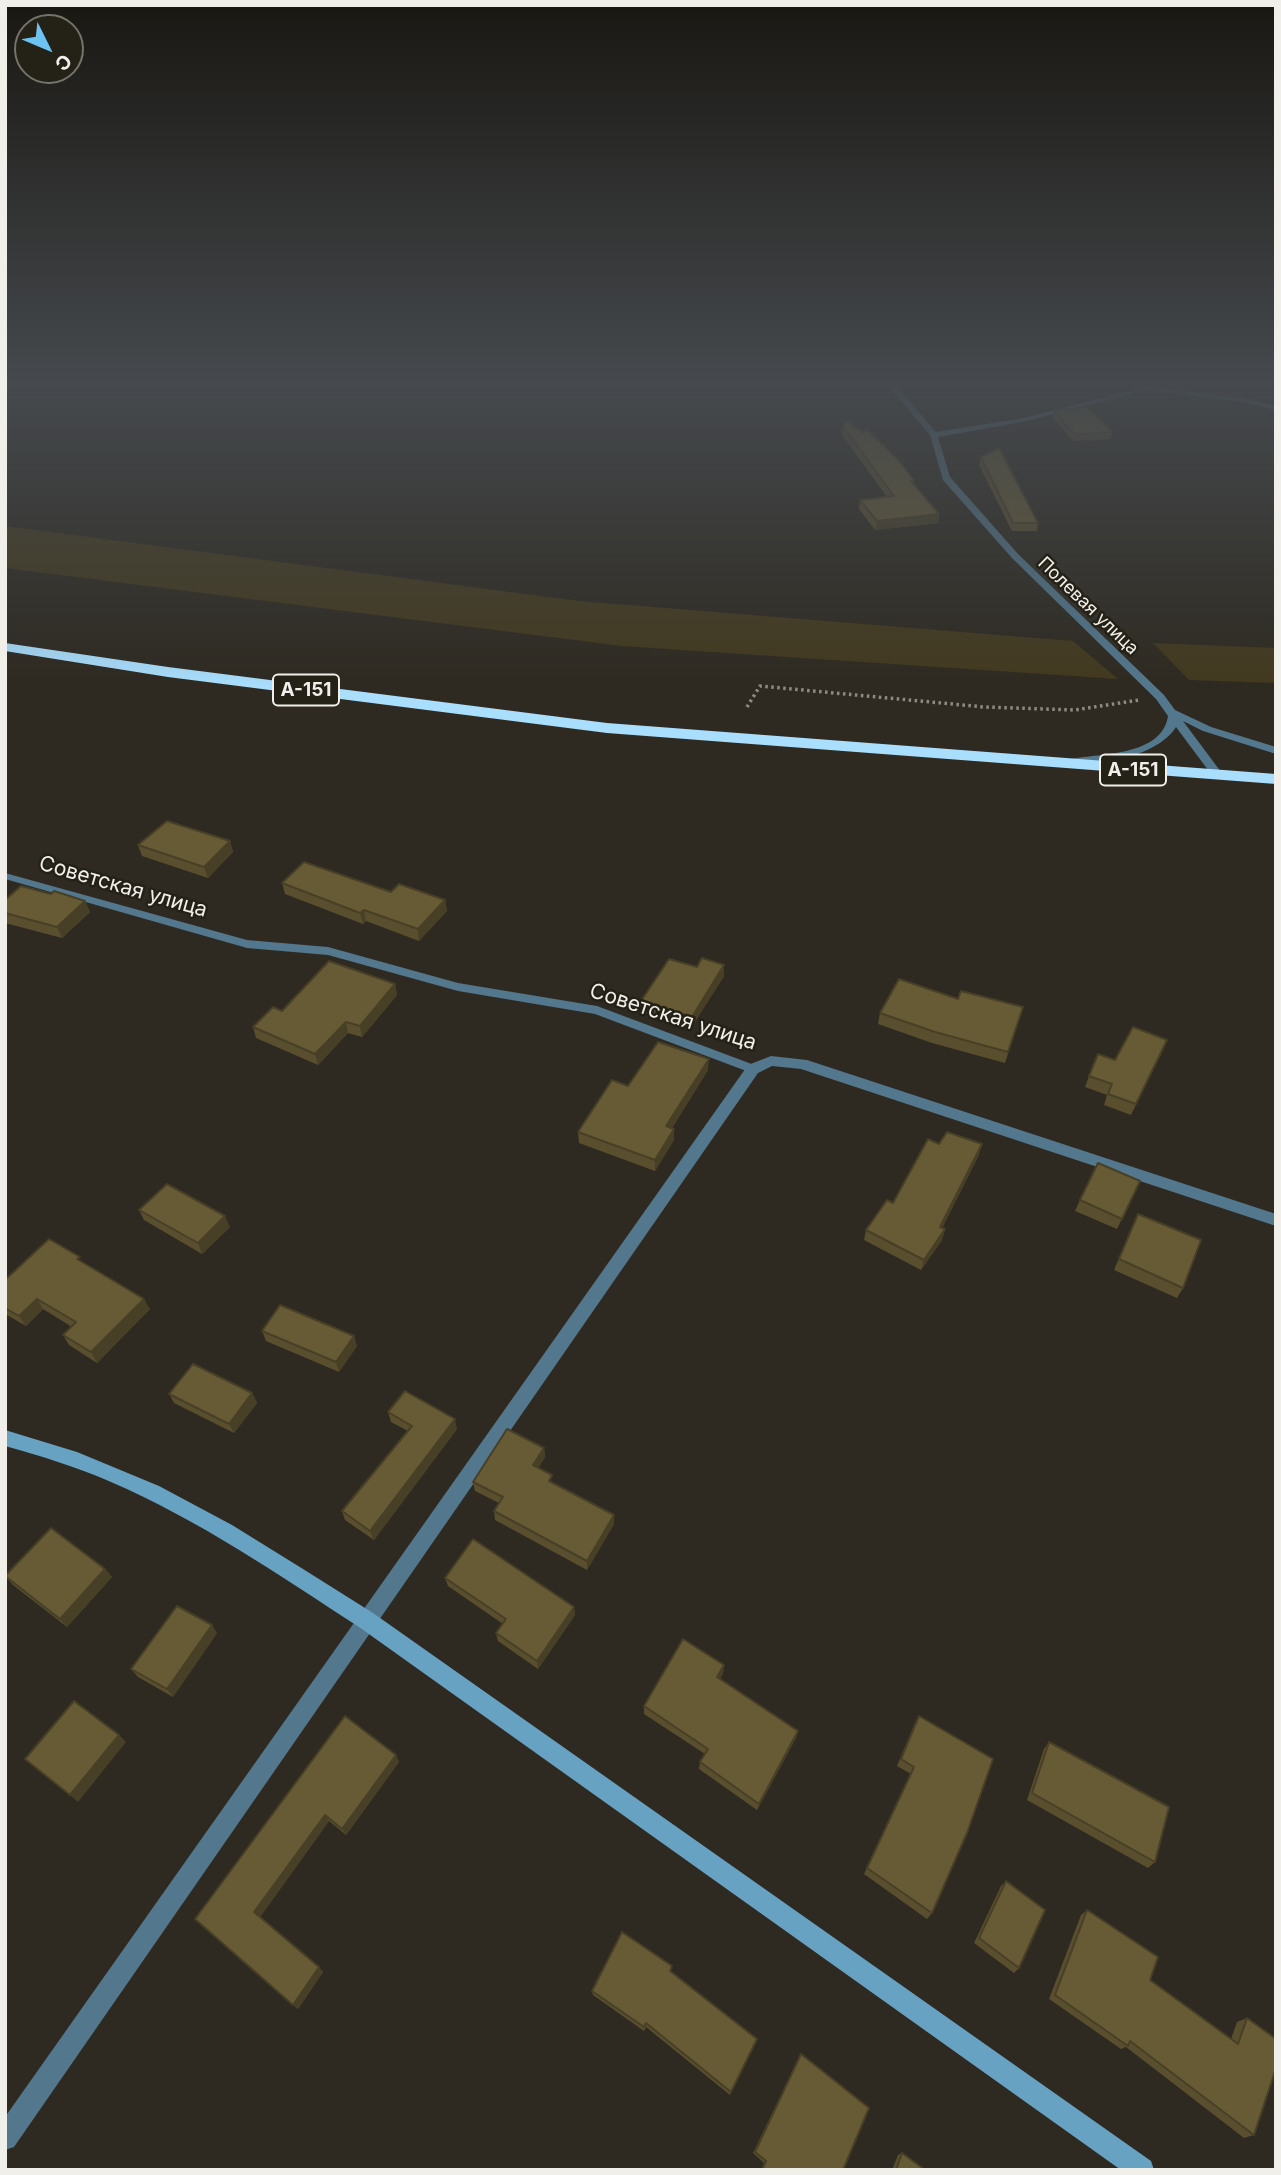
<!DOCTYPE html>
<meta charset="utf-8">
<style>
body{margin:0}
#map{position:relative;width:1281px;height:2175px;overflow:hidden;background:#2e2a21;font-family:Inter,sans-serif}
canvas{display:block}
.frame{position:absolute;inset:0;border:7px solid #f1efe9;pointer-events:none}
.north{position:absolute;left:14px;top:14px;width:70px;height:70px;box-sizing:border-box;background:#242117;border:2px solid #76736b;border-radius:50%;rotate:133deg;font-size:19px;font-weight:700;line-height:28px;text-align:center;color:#f1efe9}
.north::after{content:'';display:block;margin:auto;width:24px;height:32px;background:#6cc3f2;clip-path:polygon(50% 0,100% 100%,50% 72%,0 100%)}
</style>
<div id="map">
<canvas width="1281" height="2175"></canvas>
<div class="frame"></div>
<div class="north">С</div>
</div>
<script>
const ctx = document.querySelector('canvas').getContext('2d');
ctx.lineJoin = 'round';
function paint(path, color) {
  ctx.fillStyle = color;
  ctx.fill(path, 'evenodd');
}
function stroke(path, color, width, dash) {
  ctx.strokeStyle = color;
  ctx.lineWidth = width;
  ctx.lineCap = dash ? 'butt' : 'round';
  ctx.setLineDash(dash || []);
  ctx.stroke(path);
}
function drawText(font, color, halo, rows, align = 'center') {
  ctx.font = font + ' Inter,sans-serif';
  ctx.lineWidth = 5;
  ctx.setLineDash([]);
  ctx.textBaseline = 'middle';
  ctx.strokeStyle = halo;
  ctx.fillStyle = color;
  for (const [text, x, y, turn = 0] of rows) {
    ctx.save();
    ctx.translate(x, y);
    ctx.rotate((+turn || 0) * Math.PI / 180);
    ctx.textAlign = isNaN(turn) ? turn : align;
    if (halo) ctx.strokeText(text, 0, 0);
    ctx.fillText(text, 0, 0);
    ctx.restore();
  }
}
const green = new Path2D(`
 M 5,526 L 579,601 L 1073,641 L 1118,679 L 622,646 L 5,568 Z
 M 1153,643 L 1276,648 L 1276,683 L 1189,680 Z`);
const path = new Path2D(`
 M 747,707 L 760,686 L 984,707 L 1075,710 L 1139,700`);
const lane = new Path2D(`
 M 1148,387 L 1242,398 L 1276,406 L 1276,410 L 1242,402 L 1146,390 L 1145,389 Z
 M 5,873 L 247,940 L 328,947 L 458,983 L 597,1006 L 757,1066 L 759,1069 L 757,1072 L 749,1072 L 595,1014 L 458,991 L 328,955 L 247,948 L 5,879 Z`);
const street = new Path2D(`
 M 886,383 L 894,383 L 936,432 L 1023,418 L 1163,383 L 1174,383 L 1023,422 L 938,437 L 950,477 L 1018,554 L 1164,695 L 1175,710 L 1211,727 L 1276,747 L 1276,754 L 1203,731 L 1183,721 L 1224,776 L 1222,778 L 1214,778 L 1176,727 C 1160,754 1101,768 1071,763 L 1071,759 C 1102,753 1162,756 1168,716 L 1156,699 L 1012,558 L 943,480 L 930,435 Z
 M 771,1056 L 807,1060 L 1276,1214 L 1276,1226 L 801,1069 L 772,1066 L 758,1073 L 14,2147 L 5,2150 L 5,2117 L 748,1065 Z`);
const secondary = new Path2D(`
 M 5,1430 L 77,1452 L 159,1486 L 232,1525 L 303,1569 L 373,1613 L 1151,2161 L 1154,2170 L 1121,2170 L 359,1627 C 279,1575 199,1520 111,1482 C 77,1467 41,1456 5,1446 Z`);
const highway = new Path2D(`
 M 5,643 L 168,667 L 607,723 L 1276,774 L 1276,784 L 607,733 L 168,677 L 5,651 Z`);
const wall = new Path2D(`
 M 1054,411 L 1112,432 L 1110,439 L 1073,441 L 1053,418 Z
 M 843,426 L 914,480 L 914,484 L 939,514 L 938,523 L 875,530 L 859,509 L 860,500 L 887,497 L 842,435 Z
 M 981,457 L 1038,523 L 1037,531 L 1012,531 L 979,465 Z
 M 230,841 L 233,852 L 208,878 L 142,856 L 138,845 Z
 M 282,883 L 391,892 L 445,900 L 447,911 L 419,941 L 366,921 L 363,924 L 285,894 Z
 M 5,900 L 85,901 L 90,912 L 62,938 L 5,923 Z
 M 697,967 L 724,976 L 691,1028 L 641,1012 L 641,1001 Z
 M 395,984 L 397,995 L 362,1037 L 348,1033 L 318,1065 L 256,1038 L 253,1027 Z
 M 958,999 L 1023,1007 L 1005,1063 L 932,1043 L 878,1024 L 880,1013 Z
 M 1162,1052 L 1131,1115 L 1104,1105 L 1107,1095 L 1085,1087 L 1089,1076 L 1115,1060 Z
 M 708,1070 L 672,1128 L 674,1140 L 655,1171 L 579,1143 L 578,1132 L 628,1086 Z
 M 939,1144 L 979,1155 L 942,1228 L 945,1229 L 942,1240 L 921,1270 L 864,1240 L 866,1230 L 893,1203 Z
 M 1140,1181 L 1117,1229 L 1075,1211 L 1080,1200 Z
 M 139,1210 L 230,1227 L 202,1254 L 144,1220 Z
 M 1138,1214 L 1183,1288 L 1177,1298 L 1114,1270 Z
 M 84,1263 L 150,1309 L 97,1363 L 69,1345 L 63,1335 L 72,1327 L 43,1309 L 26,1326 L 5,1314 L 5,1280 Z
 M 262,1331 L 357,1346 L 339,1372 L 266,1341 Z
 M 252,1393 L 257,1403 L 234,1433 L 174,1403 L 169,1394 Z
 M 388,1412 L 457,1429 L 374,1540 L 345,1520 L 342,1511 L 408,1431 L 391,1422 Z
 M 544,1448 L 545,1457 L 538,1468 L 553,1483 L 614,1524 L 587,1570 L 495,1520 L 494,1511 L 499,1503 L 475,1491 L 473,1482 Z
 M 105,1569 L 112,1577 L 67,1627 L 13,1585 L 5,1576 Z
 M 445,1578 L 574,1607 L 575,1615 L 538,1669 L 498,1641 L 496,1633 L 503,1624 L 448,1586 Z
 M 217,1633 L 173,1697 L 138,1677 L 131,1669 Z
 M 724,1665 L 723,1673 L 720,1679 L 798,1731 L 796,1738 L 757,1810 L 699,1769 L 700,1762 L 705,1754 L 644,1714 L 644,1706 Z
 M 915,1723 L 932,1913 L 927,1919 L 864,1874 L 911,1774 L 897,1766 Z
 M 1049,1742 L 1155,1862 L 1148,1868 L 1027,1800 L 1044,1749 Z
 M 396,1755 L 399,1762 L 346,1835 L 329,1821 L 260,1917 L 323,1972 L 298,2009 L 195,1919 Z
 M 1006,1881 L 1019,1968 L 1014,1973 L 974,1943 L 1001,1886 Z
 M 1087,1910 L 1150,1980 L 1231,2039 L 1237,2022 L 1247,2018 L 1254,2135 L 1244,2138 L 1126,2047 L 1121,2049 L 1049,1999 L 1081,1915 Z
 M 671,1972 L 757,2039 L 730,2095 L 646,2027 L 644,2031 L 593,1995 L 592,1991 Z
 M 801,2054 L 843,2170 L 761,2170 L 764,2163 L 753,2153 Z
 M 902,2153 L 925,2170 L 892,2170 L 898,2155 Z`);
const shadedWall = new Path2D(`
 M 939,514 L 938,523 L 875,530 L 877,521 Z
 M 230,841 L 233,852 L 208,878 L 204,867 Z
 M 445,900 L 447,911 L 419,941 L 418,929 Z
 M 85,901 L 90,912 L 62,938 L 57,927 Z
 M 364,910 L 366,921 L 363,924 L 360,913 Z
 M 724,965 L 724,976 L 691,1028 L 692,1017 Z
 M 395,984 L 397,995 L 362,1037 L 360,1026 Z
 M 346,1022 L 348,1033 L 318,1065 L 315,1054 Z
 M 709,1059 L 708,1070 L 666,1137 L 666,1126 Z
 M 674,1129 L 674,1140 L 655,1171 L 655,1160 Z
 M 982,1144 L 979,1155 L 937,1237 L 940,1227 Z
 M 225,1216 L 230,1227 L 202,1254 L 198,1243 Z
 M 945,1229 L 942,1240 L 921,1270 L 924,1260 Z
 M 37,1299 L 43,1309 L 26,1326 L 19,1316 Z
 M 144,1299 L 150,1309 L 97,1363 L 91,1352 Z
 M 354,1336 L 357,1346 L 339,1372 L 336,1362 Z
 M 252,1393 L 257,1403 L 234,1433 L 229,1424 Z
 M 455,1419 L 457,1429 L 374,1540 L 370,1531 Z
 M 544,1448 L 545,1457 L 534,1475 L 533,1465 Z
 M 614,1515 L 614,1524 L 587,1570 L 587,1561 Z
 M 105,1569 L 112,1577 L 67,1627 L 60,1619 Z
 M 574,1607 L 575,1615 L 538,1669 L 537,1661 Z
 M 212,1625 L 217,1633 L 173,1697 L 167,1689 Z
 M 724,1665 L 723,1673 L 716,1685 L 717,1677 Z
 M 798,1731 L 796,1738 L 757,1810 L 759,1804 Z
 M 119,1735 L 126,1742 L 78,1802 L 70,1795 Z
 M 396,1755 L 399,1762 L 346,1835 L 342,1829 Z
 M 325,1815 L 329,1821 L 260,1917 L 254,1912 Z
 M 319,1967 L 323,1972 L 298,2009 L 293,2005 Z`);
const building = new Path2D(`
 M 1088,407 L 1112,432 L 1075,435 L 1054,411 Z
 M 848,421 L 863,433 L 867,429 L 900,462 L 914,480 L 911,481 L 939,514 L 877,521 L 860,500 L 894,496 L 843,426 Z
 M 999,448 L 1038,523 L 1013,523 L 981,457 Z
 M 167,821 L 230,841 L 204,867 L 138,845 Z
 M 304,862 L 391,892 L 399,884 L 445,900 L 418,929 L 364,910 L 360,913 L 282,883 Z
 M 21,886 L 51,894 L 54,891 L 85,901 L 57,927 L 5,913 L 5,900 Z
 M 702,958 L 724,965 L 692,1017 L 641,1001 L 669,959 L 697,967 Z
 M 329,961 L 395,984 L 360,1026 L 346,1022 L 315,1054 L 253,1027 L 273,1007 L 282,1011 Z
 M 899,979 L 958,999 L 961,991 L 1023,1007 L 1008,1052 L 935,1032 L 880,1013 Z
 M 1133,1027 L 1167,1040 L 1136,1104 L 1108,1094 L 1112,1084 L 1089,1076 L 1098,1054 L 1115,1060 Z
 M 658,1042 L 709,1059 L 666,1126 L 674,1129 L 655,1160 L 578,1132 L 612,1080 L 628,1086 Z
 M 947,1132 L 982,1144 L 940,1227 L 945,1229 L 924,1260 L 866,1230 L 887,1200 L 893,1203 L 928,1139 L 939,1144 Z
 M 1098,1163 L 1140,1181 L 1122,1219 L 1080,1200 Z
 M 167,1184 L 225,1216 L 198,1243 L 139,1210 Z
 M 1138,1214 L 1201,1240 L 1183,1288 L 1119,1259 Z
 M 49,1239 L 80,1257 L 77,1259 L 144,1299 L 91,1352 L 63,1335 L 76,1322 L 37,1299 L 19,1316 L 5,1308 L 5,1280 Z
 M 280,1305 L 354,1336 L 336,1362 L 262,1331 Z
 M 193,1364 L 252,1393 L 229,1424 L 169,1394 Z
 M 405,1391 L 455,1419 L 370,1531 L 342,1511 L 412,1426 L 388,1412 Z
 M 507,1429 L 544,1448 L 533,1465 L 552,1475 L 549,1481 L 614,1515 L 587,1561 L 494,1511 L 503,1497 L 473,1482 Z
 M 51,1528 L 105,1569 L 60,1619 L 5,1576 Z
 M 473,1539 L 574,1607 L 537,1661 L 496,1633 L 506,1619 L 445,1578 Z
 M 177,1606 L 212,1625 L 167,1689 L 131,1669 Z
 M 683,1639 L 724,1665 L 717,1677 L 798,1731 L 759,1804 L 700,1762 L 708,1749 L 644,1706 Z
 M 74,1701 L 119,1735 L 70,1795 L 25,1759 Z
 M 345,1716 L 396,1755 L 342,1829 L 325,1815 L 254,1912 L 319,1967 L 293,2005 L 195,1919 Z
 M 919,1716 L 993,1759 L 967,1833 L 932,1913 L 867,1868 L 914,1767 L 901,1759 Z
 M 1049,1742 L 1169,1807 L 1155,1862 L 1032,1793 Z
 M 1006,1881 L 1045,1910 L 1019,1968 L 979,1938 Z
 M 1087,1910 L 1158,1957 L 1150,1980 L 1238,2044 L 1247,2018 L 1276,2039 L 1276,2068 L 1254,2135 L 1130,2041 L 1128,2046 L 1055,1995 Z
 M 622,1932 L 672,1966 L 670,1971 L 757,2039 L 731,2092 L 646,2023 L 644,2027 L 592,1991 Z
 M 801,2054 L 869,2108 L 843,2170 L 762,2170 L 766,2161 L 755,2152 Z
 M 902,2153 L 925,2170 L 896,2170 Z`);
const farStreetnames = [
 ["Полевая улица",1088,606,44]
];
const shields = [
 [306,690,66],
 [1133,770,66]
];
const shieldNames = [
 ["А-151",306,690],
 ["А-151",1133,770]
];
const streetNames = [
 ["Советская улица",123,887,16],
 ["Советская улица",673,1017,18]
];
paint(green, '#42391e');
stroke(path, '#8e8b83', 3.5, [2.5, 3.5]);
paint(lane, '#53778c');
paint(street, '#53778c');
paint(secondary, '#67a2c3');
paint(highway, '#a9defd');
paint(wall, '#594e2e');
paint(shadedWall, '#484026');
paint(building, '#675b36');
stroke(building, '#484026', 2);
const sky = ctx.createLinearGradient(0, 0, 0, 687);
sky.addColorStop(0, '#191712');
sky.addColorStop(0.56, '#464a4e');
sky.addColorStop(1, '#464a4e00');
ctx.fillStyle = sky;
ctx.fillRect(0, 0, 1281, 687);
drawText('18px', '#f1efe9', '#242117', farStreetnames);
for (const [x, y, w] of shields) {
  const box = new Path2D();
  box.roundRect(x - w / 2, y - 15.5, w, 31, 5);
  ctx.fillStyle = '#242117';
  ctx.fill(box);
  stroke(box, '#f1efe9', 2);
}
drawText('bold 19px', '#f1efe9', null, shieldNames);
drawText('21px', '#f1efe9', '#242117', streetNames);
</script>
